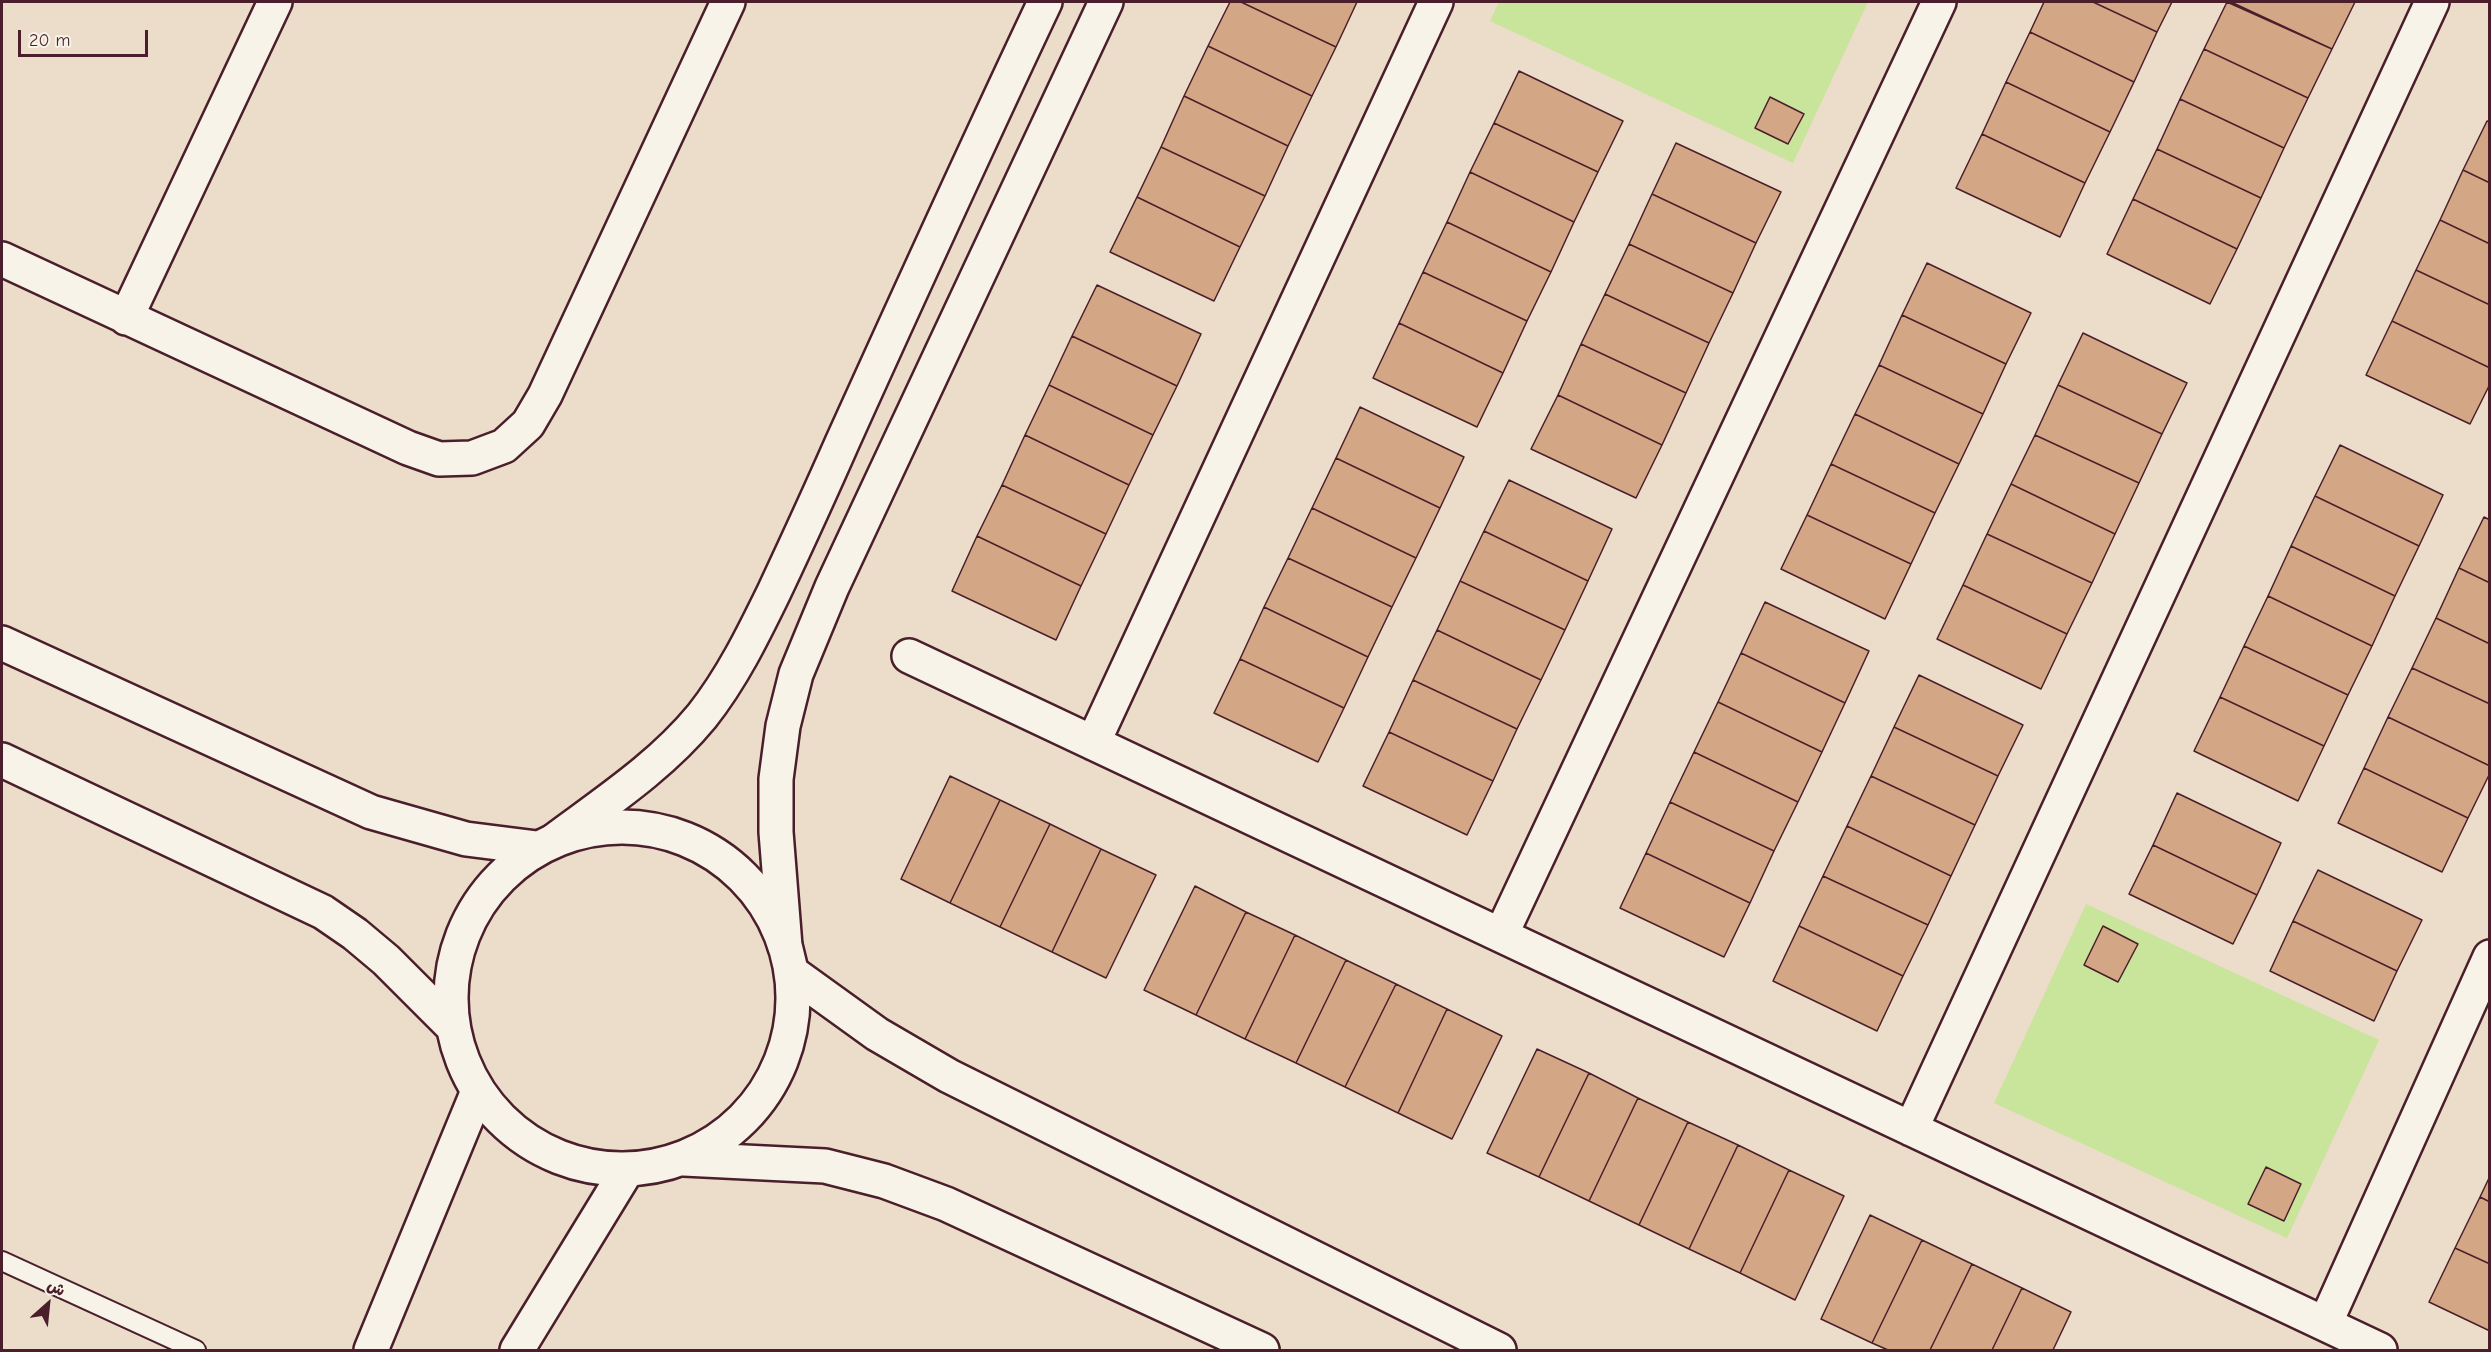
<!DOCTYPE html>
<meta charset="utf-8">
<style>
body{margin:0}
#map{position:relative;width:2491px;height:1352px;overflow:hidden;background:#ecdcca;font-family:"Comic Neue","Playpen Sans Arabic",sans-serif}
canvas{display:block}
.frame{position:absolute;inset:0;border:3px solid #4a1f2b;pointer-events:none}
.north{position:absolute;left:18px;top:1274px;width:60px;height:60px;-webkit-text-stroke:4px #f7f3e8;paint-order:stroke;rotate:27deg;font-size:16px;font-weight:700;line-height:24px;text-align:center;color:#4a1f2b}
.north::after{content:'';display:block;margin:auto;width:21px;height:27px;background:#4a1f2b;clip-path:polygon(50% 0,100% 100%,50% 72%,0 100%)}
.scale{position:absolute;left:18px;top:30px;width:130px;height:27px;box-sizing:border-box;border:3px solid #4a1f2b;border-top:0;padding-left:8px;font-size:18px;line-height:21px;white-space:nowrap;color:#4a1f2b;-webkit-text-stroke:4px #f7f3e8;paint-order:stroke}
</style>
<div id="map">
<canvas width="2491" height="1352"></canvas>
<div class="frame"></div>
<div class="north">ش</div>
<div class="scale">20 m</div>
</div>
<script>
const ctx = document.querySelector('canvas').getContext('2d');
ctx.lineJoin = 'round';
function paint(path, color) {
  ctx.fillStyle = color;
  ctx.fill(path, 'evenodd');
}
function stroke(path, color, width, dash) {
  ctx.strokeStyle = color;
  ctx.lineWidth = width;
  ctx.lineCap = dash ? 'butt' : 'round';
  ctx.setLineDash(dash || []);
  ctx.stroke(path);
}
const green = new Path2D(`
 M 1499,2 L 1868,2 L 1793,163 L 1490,21 Z
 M 2086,904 L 2379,1040 L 2287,1238 L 1994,1103 Z`);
const building = new Path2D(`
 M 1230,2 L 1241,2 L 1336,47 L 1312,96 L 1208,46 Z
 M 1241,2 L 1357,2 L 1336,47 Z
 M 2044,2 L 2093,2 L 2157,32 L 2134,82 L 2030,32 Z
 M 2093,2 L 2172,2 L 2157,32 Z
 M 2227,2 L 2332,49 L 2308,98 L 2204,49 Z
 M 2231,2 L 2355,2 L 2332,49 Z
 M 2030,32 L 2134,82 L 2110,132 L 2006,82 Z
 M 1208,46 L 1312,96 L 1288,146 L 1184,96 Z
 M 2204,49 L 2308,98 L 2284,148 L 2180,99 Z
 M 1519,71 L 1623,121 L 1598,172 L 1494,123 Z
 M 2006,82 L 2110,132 L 2085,183 L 1982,134 Z
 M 1184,96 L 1288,146 L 1265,196 L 1161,147 Z
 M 1770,97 L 1804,114 L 1788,144 L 1755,128 Z
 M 2180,99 L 2284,148 L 2261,198 L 2157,149 Z
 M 2487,121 L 2490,122 L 2490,183 L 2463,170 Z
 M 1494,123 L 1598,172 L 1574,222 L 1470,172 Z
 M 1982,134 L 2085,183 L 2060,237 L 1956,188 Z
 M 1676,143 L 1781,192 L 1756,243 L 1652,194 Z
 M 1161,147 L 1265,196 L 1240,247 L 1137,197 Z
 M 2157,149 L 2261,198 L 2237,249 L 2133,199 Z
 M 2463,170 L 2490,183 L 2490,244 L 2440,220 Z
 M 1470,172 L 1574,222 L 1551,272 L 1447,222 Z
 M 1652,194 L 1756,243 L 1733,293 L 1629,244 Z
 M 1137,197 L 1240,247 L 1214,301 L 1110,252 Z
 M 2133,199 L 2237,249 L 2210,304 L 2107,254 Z
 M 2440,220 L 2490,244 L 2490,305 L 2416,270 Z
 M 1447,222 L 1551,272 L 1527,321 L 1423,272 Z
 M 1629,244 L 1733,293 L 1709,343 L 1605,294 Z
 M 1927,263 L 2031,313 L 2006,364 L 1902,315 Z
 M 2416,270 L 2490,305 L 2490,368 L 2392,321 Z
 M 1423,272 L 1527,321 L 1503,373 L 1399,323 Z
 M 1097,285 L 1201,334 L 1177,386 L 1072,336 Z
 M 1605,294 L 1709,343 L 1686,393 L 1581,344 Z
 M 1902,315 L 2006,364 L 1983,414 L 1879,365 Z
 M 2392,321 L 2490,368 L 2490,384 L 2470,424 L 2366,375 Z
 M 1399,323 L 1503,373 L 1477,427 L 1373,378 Z
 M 2083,333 L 2187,383 L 2162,434 L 2058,385 Z
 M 1072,336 L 1177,386 L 1153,435 L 1049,385 Z
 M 1581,344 L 1686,393 L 1662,445 L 1558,395 Z
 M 1879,365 L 1983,414 L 1959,464 L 1855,414 Z
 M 1049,385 L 1153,435 L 1129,485 L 1025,435 Z
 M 2058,385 L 2162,434 L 2139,483 L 2035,435 Z
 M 1558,395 L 1662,445 L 1636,498 L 1531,449 Z
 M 1360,407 L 1464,457 L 1440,508 L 1336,458 Z
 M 1855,414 L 1959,464 L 1935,513 L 1831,464 Z
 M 1025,435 L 1129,485 L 1106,534 L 1002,485 Z
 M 2035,435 L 2139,483 L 2115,534 L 2011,484 Z
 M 2340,445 L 2443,495 L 2419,546 L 2315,496 Z
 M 1336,458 L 1440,508 L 1416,558 L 1312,508 Z
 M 1831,464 L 1935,513 L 1911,564 L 1807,515 Z
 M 1509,480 L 1612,529 L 1588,581 L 1484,531 Z
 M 2011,484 L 2115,534 L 2092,583 L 1987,534 Z
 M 1002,485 L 1106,534 L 1081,586 L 977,536 Z
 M 2315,496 L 2419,546 L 2395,596 L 2291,546 Z
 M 1312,508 L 1416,558 L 1392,607 L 1288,558 Z
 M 1807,515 L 1911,564 L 1885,619 L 1781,569 Z
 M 2484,517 L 2490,520 L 2490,583 L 2459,568 Z
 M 1484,531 L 1588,581 L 1565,630 L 1460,581 Z
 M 1987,534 L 2092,583 L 2067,634 L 1963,585 Z
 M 977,536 L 1081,586 L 1056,640 L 952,591 Z
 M 2291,546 L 2395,596 L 2372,646 L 2268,596 Z
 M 1288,558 L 1392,607 L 1368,657 L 1264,607 Z
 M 2459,568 L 2490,583 L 2490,644 L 2436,618 Z
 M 1460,581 L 1565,630 L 1541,680 L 1437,630 Z
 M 1963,585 L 2067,634 L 2041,689 L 1937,639 Z
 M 2268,596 L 2372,646 L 2348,695 L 2244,646 Z
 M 1765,602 L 1869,651 L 1845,703 L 1741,653 Z
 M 1264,607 L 1368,657 L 1344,708 L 1240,659 Z
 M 2436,618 L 2490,644 L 2490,704 L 2412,668 Z
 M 1437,630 L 1541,680 L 1517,729 L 1413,680 Z
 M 2244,646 L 2348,695 L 2324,746 L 2220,697 Z
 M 1741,653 L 1845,703 L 1822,752 L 1718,702 Z
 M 1240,659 L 1344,708 L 1318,762 L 1214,713 Z
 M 2412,668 L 2490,704 L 2490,766 L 2388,717 Z
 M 1919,675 L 2023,725 L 1998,776 L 1894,727 Z
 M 1413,680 L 1517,729 L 1493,781 L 1389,732 Z
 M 2220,697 L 2324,746 L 2298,801 L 2194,751 Z
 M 1718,702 L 1822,752 L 1798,802 L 1694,752 Z
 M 2388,717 L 2490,766 L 2490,773 L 2468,818 L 2364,768 Z
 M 1894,727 L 1998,776 L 1975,825 L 1871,776 Z
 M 1389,732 L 1493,781 L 1467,835 L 1363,786 Z
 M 1694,752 L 1798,802 L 1774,851 L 1670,802 Z
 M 2364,768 L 2468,818 L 2442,872 L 2338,823 Z
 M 950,776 L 1000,800 L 950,903 L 901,879 Z
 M 1871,776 L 1975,825 L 1951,876 L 1847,826 Z
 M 2177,793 L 2281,843 L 2257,895 L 2153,845 Z
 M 1000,800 L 1050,824 L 1000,927 L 950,903 Z
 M 1670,802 L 1774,851 L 1750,903 L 1646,853 Z
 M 1050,824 L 1101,849 L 1052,952 L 1000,927 Z
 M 1847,826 L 1951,876 L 1928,925 L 1823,876 Z
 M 2153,845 L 2257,895 L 2233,944 L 2129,894 Z
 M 1101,849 L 1156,875 L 1106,978 L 1052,952 Z
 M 1646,853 L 1750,903 L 1724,957 L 1620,908 Z
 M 2318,870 L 2422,920 L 2397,971 L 2293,921 Z
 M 1823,876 L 1928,925 L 1903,976 L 1799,926 Z
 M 1195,886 L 1246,912 L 1196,1015 L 1144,990 Z
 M 1246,912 L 1295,935 L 1245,1039 L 1196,1015 Z
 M 2293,921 L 2397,971 L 2374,1021 L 2270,971 Z
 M 1799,926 L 1903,976 L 1877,1031 L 1773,981 Z
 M 2103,926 L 2138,944 L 2118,982 L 2084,965 Z
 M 1295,935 L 1346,960 L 1296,1063 L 1245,1039 Z
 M 1346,960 L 1396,984 L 1345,1087 L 1296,1063 Z
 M 1396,984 L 1447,1009 L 1398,1113 L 1345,1087 Z
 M 1447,1009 L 1502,1036 L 1452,1139 L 1398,1113 Z
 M 1537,1049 L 1589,1073 L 1539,1177 L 1487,1153 Z
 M 1589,1073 L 1638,1098 L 1589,1201 L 1539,1177 Z
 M 1638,1098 L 1688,1122 L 1639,1225 L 1589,1201 Z
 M 1688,1122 L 1738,1145 L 1689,1249 L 1639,1225 Z
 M 1738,1145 L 1789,1170 L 1740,1273 L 1689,1249 Z
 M 2266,1167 L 2301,1184 L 2284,1221 L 2248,1204 Z
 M 1789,1170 L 1844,1196 L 1795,1300 L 1740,1273 Z
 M 2490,1176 L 2490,1202 L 2480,1197 Z
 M 2480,1197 L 2490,1202 L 2490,1264 L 2455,1248 Z
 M 1870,1215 L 1922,1240 L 1872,1343 L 1821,1319 Z
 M 1922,1240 L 1972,1264 L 1930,1350 L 1888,1350 L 1872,1343 Z
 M 2455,1248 L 2490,1264 L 2490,1331 L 2429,1302 Z
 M 1972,1264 L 2022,1288 L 1992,1350 L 1930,1350 Z
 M 2022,1288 L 2071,1312 L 2053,1350 L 1992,1350 Z`);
const lane = new Path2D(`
 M 2,1261 L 196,1350`);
const street = new Path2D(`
 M 2,259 L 408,448 L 439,459 L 472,458 L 504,446 L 528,424 L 545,395 L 728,2
 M 126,318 L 275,2
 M 909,656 L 2380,1350
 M 1093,743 L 1436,2
 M 555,840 C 606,802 661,766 702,716 C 732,678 753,635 774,592 C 797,543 820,493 842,443 C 909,295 976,148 1045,2
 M 1501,935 L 1939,2
 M 785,946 L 776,832 L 776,779 L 783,726 L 796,674 L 832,587 L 1106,2
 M 1911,1129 L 2432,2
 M 2325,1324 L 2490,957
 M 371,1350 L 478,1091
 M 517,1350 L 627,1170`);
const secondary = new Path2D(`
 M 2,643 L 371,812 L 466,839 L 537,848
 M 2,760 L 323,912 L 355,934 L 386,960 L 452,1026
 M451 998a171 171 0 1 1 342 0a171 171 0 1 1-342 0Z
 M 791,972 L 877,1034 L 949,1076 L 1499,1350
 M 684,1159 L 825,1166 L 884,1181 L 946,1204 L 1262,1350`);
paint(green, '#c9e49b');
paint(building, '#d3a785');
stroke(building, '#4a1f2b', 1.5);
stroke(lane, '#4a1f2b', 22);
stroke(street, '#4a1f2b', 38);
stroke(secondary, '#4a1f2b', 38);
stroke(lane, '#f7f3e8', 18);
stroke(street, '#f7f3e8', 33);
stroke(secondary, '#f7f3e8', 33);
</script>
